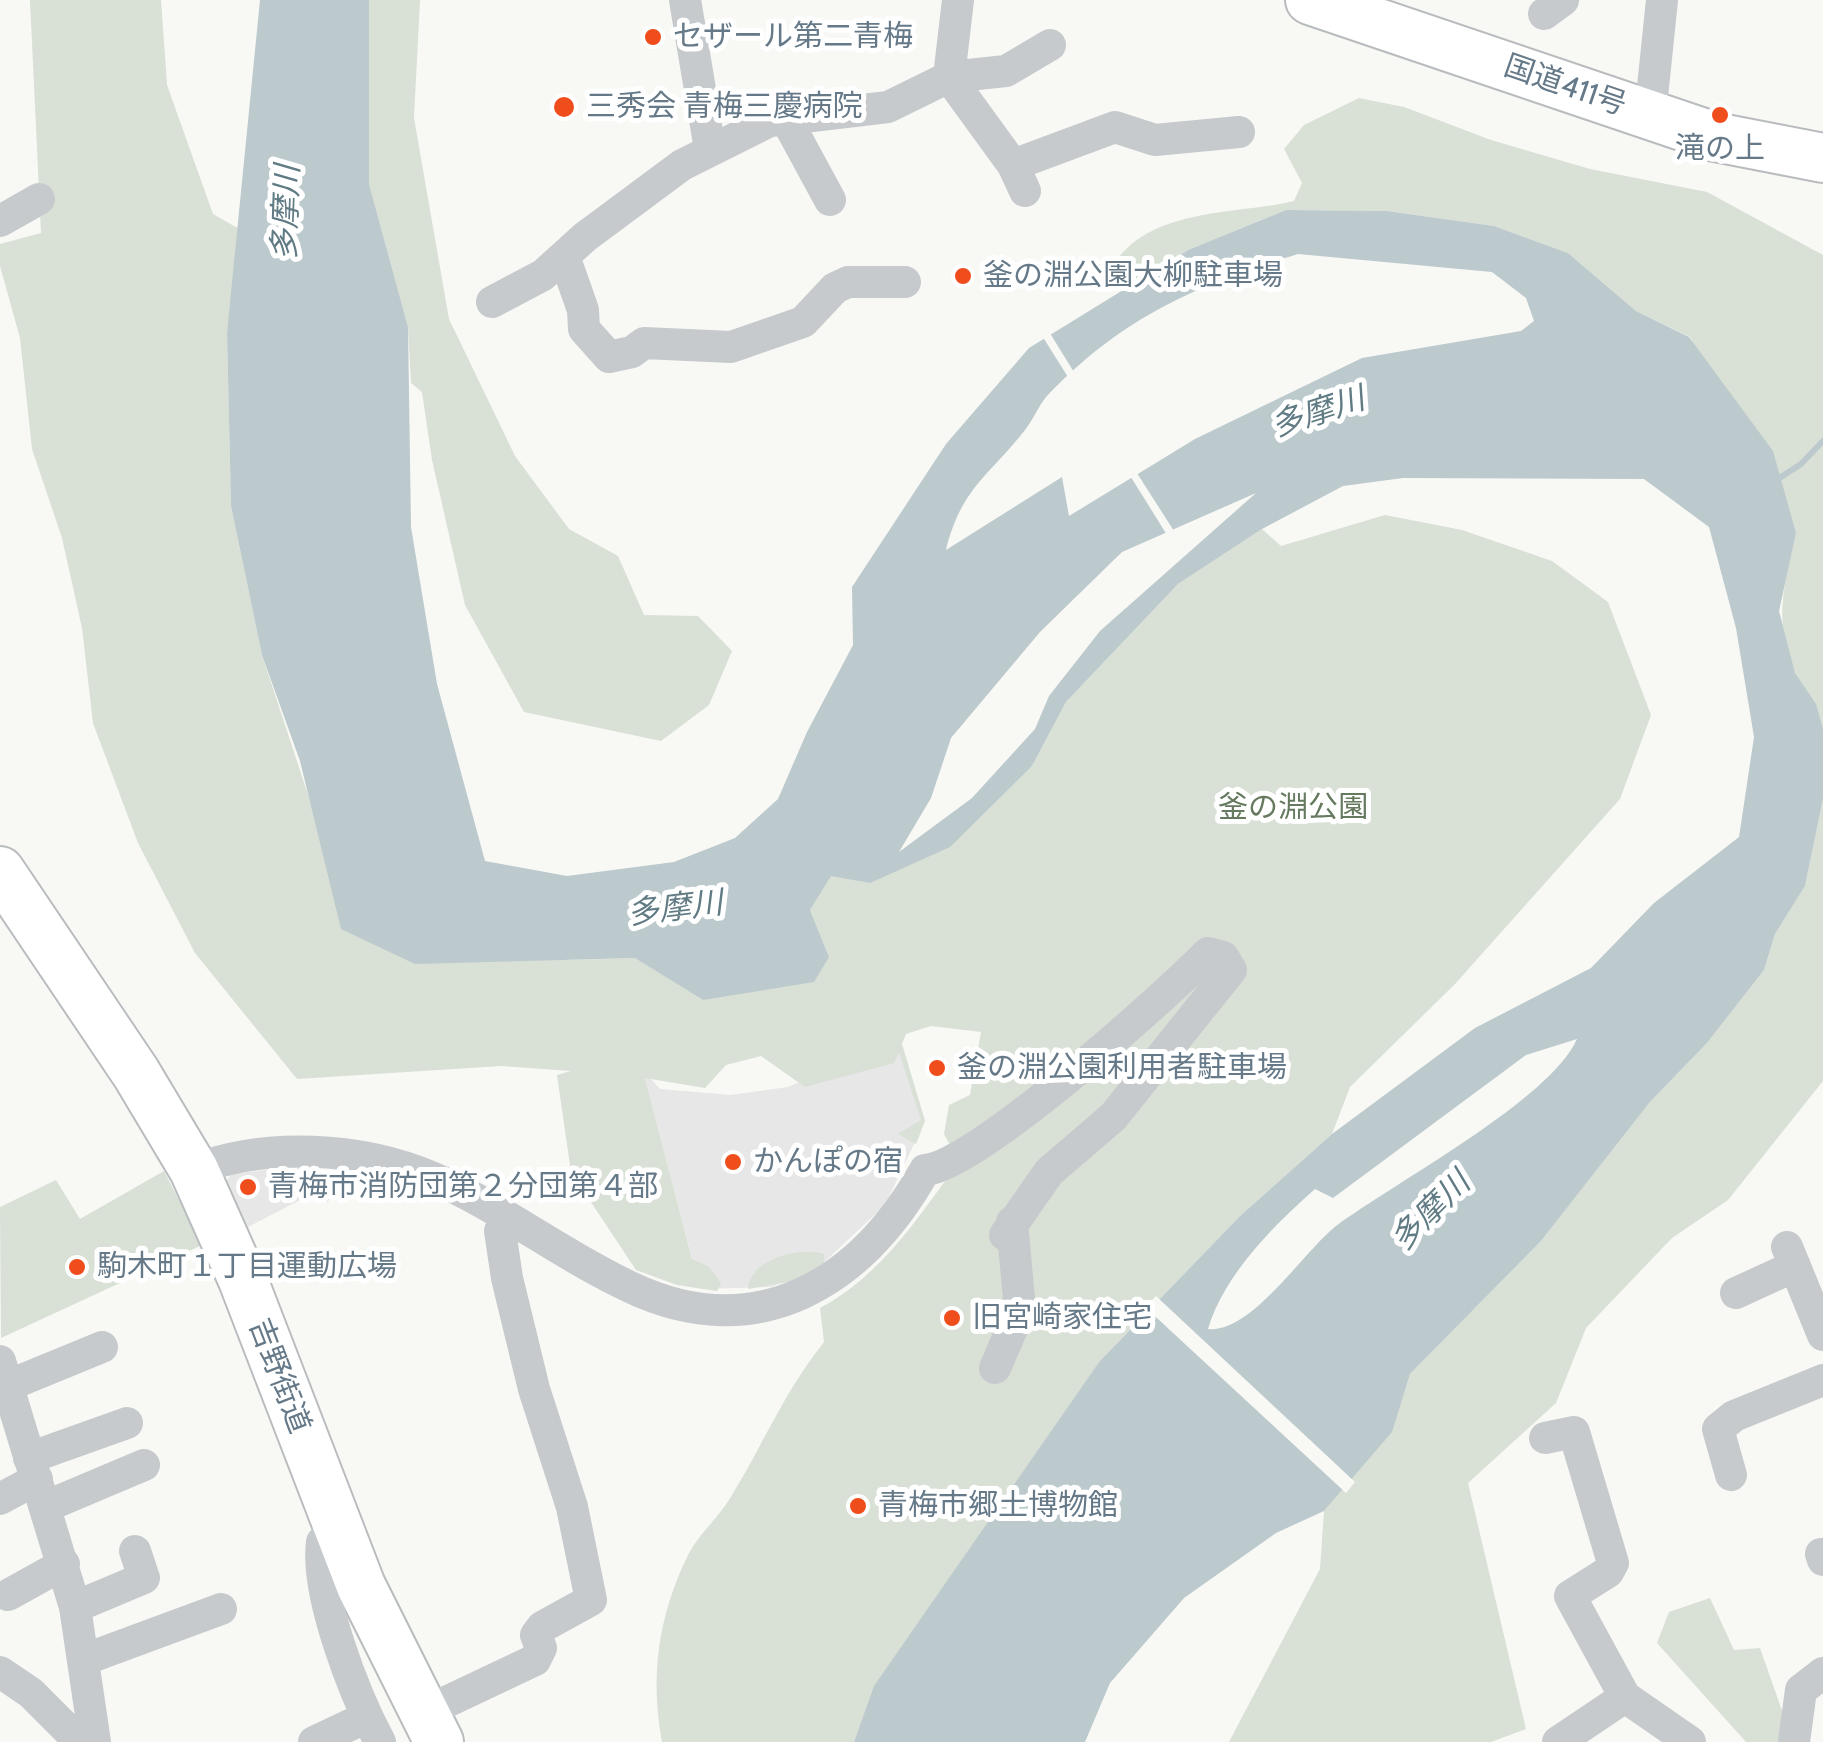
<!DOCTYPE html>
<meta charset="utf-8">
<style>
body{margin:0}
canvas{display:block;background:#f8f8f5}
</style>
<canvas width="1823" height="1742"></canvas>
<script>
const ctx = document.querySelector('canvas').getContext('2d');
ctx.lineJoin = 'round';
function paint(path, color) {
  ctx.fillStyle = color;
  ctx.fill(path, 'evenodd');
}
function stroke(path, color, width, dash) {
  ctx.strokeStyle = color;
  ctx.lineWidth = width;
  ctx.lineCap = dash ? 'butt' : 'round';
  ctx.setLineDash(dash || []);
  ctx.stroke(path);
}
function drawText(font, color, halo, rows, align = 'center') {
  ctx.font = font + ' Cabin,"Noto Sans JP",sans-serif';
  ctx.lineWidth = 10;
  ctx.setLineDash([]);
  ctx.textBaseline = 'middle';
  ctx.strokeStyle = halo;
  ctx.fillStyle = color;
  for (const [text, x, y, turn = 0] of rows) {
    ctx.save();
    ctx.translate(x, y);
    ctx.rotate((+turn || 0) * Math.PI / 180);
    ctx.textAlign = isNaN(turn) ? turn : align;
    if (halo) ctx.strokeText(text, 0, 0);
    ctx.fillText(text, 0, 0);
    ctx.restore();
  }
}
const built = new Path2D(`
 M 900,1038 L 925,1121 L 885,1205 L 818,1268 L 771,1287 L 700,1289 L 643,1070 L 660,1089 L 731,1095 L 788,1087 Z
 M 300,1166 L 341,1174 L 328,1202 L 310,1195 L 246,1228 L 222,1188 L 231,1174 Z`);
const green = new Path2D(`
 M 30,0 L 161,0 L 167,85 L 213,214 L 241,230 L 227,333 L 231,506 L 262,655 L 318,825 L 567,960 L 636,958 L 703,1000 L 829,957 L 810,910 L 831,875 L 870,883 L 1032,766 L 1066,702 L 1178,584 L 1262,529 L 1281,546 L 1385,515 L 1462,530 L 1552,561 L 1608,602 L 1651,715 L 1620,799 L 1455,984 L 1350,1087 L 1332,1134 L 1240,1216 L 1099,1362 L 875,1686 L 854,1742 L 662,1742 C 650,1675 658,1617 688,1555 C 698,1535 717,1519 729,1500 C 764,1444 782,1395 824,1342 L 820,1308 C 881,1276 919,1216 959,1162 L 944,1134 L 949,1105 L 970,1095 L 981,1032 L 931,1026 L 906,1034 L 902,1044 L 925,1121 L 916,1144 L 898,1134 L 921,1120 L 899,1052 L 894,1063 L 805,1087 L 761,1056 L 726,1065 L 705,1088 L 645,1078 L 692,1259 L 709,1267 L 721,1283 L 717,1291 L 677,1285 L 636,1270 L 571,1172 L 557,1075 L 571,1071 L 501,1066 L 297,1079 L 195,953 L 138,843 L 93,723 L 82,628 L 62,538 L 32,449 L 20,338 L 0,266 L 0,244 L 41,233 Z
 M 369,0 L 420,0 L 414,118 L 449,319 L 515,456 L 569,529 L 618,556 L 644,615 L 698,616 L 732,651 L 709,705 L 661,741 L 524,712 L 465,605 L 432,460 L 422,392 L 411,383 L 408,327 L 369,184 Z
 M 1359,98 L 1404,107 L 1491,140 L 1590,169 L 1707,192 L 1823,255 L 1823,729 C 1817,706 1804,694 1795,673 C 1773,625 1784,581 1796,533 L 1690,337 L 1636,311 L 1568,253 L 1494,226 L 1387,211 L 1286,210 L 1188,250 L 1121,290 L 1112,268 C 1146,207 1236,215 1294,201 L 1302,183 L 1284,149 L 1304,125 Z
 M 1823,799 L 1823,1081 L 1728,1200 L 1672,1238 L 1586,1328 L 1556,1403 L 1468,1483 L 1526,1729 L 1491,1742 L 1229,1742 L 1320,1569 L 1324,1511 L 1391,1432 L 1410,1374 L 1541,1241 L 1650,1102 L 1707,1043 L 1764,970 L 1775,934 L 1805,886 Z
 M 164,1171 L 202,1245 L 1,1338 L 0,1207 L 56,1180 L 80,1219 Z
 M 389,1182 L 419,1191 L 419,1201 L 389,1199 Z
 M 816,1252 L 824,1254 L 824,1263 L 794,1281 L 748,1289 C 751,1260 791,1250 816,1252 Z
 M 1710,1598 L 1734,1650 L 1760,1648 L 1793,1742 L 1746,1742 L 1657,1643 L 1669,1612 Z`);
const water = new Path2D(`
 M 260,0 L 369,0 L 369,184 L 408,327 L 411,527 L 437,684 L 485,861 L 567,876 L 674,862 L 735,838 L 778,799 L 807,732 L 853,645 L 852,587 L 946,444 L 1029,348 L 1188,250 L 1286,210 L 1387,211 L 1494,226 L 1568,253 L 1636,311 L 1689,337 L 1773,451 L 1796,533 L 1779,611 L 1795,673 L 1816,704 L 1823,729 L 1823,799 L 1805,886 L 1775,934 L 1764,970 L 1707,1043 L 1650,1102 L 1541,1241 L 1410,1374 L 1392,1432 L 1324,1511 L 1276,1533 L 1184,1598 L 1110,1683 L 1085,1742 L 854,1742 L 874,1686 L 1099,1362 L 1240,1216 L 1332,1134 L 1475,1028 L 1591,968 L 1654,903 L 1739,837 L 1754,737 L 1736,628 L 1709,527 L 1644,479 L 1403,478 L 1343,486 L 1262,529 L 1178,584 L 1066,702 L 1032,766 L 950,847 L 870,883 L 831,876 L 810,910 L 829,957 L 814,982 L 703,1000 L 635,958 L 415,964 L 341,929 L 300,761 L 262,655 L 231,506 L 227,333 ZM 1298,254 L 1492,272 L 1526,298 L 1534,321 L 1521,331 L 1362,358 L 1195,439 L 1069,516 L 1062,477 L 946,550 C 962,487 988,477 1025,430 C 1033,420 1038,407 1046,397 C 1121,318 1196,285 1298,254 ZM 1256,493 L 1100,631 L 1049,696 L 1035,729 L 972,798 L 899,852 L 931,798 L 951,738 L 1040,632 L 1122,552 ZM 1577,1039 C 1550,1100 1394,1183 1336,1226 C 1304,1251 1251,1334 1208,1329 C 1224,1275 1274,1225 1315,1189 L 1333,1198 L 1526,1055 Z`);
const pier = new Path2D(`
 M 1048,330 L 1077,377 L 1071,382 L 1041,334 Z
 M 1135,470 L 1174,531 L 1167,535 L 1129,474 Z
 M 1156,1296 L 1355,1482 L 1346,1493 L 1145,1307 Z`);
const stream = new Path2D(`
 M 1775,481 L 1801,464 L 1823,441`);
const minor = new Path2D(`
 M 685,0 L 710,149
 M 958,0 L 949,77 L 1013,165 L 1025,191
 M 1544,14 L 1563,0
 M 1650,116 L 1662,0
 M 785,117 L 830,200
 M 1013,165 L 1115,127 L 1155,140 L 1239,132
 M 0,221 L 39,199
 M 564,256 L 583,310 L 584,329 L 609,357 L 632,352 L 644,343 L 731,347 L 803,322 L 835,288 L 848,282 L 905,282
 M 492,302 L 543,275 L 585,237 L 682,165 L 770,121 L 888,107 L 949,77 L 1006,71 L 1050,45
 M 194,1170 C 265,1142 360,1147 431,1177 C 500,1206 561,1255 630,1287 C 758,1348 862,1282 925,1170 C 975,1167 1166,996 1208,953 L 1223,957 L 1231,970 L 1113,1117 L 1049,1172 L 1005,1235
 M 1787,1247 L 1823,1335
 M 1736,1293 L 1795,1266
 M 0,1361 L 75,1607 L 95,1742
 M 995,1368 L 1020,1310 L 1012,1222
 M 7,1386 L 102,1347
 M 1545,1438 L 1574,1432 L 1613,1563 L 1608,1572 L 1570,1596 L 1625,1697 L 1690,1742
 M 29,1458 L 127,1423
 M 1731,1475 L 1718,1429 L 1734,1416 L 1823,1380
 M 0,1499 L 37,1479
 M 47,1506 L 144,1465
 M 336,1528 L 322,1542 C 315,1594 355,1696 380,1742
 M 1821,1554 L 1823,1560
 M 8,1595 L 64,1564
 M 75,1607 L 144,1578 L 135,1551
 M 83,1660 L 221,1609
 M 0,1672 L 31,1693 L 80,1742
 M 423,1713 L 535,1660 L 541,1648 L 536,1635 L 542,1627 L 591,1600 L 572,1507 L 534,1389 L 507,1278 L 500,1231 L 505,1218
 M 314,1742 L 367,1717
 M 1558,1742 L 1625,1697
 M 1794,1742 L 1801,1690 L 1823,1673`);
const highway = new Path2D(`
 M 1310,0 L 1715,137 L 1823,158
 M 0,871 L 136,1073 L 194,1170 L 243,1280 L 361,1586 L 439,1742`);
const markers = [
 [653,37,10,"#f04d1d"],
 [564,107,12,"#f04d1d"],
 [1720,115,10,"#f04d1d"],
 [963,276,10,"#f04d1d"],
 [937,1068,10,"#f04d1d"],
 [733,1162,10,"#f04d1d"],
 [248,1187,10,"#f04d1d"],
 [77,1267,10,"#f04d1d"],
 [952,1318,10,"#f04d1d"],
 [858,1506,10,"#f04d1d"]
];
const poiNames = [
 ["セザール第二青梅",673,37],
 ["三秀会 青梅三慶病院",586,107],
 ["滝の上",1720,149,"center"],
 ["釜の淵公園大柳駐車場",983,276],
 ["釜の淵公園利用者駐車場",957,1068],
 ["かんぽの宿",753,1162],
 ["青梅市消防団第２分団第４部",268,1187],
 ["駒木町１丁目運動広場",97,1267],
 ["旧宮崎家住宅",972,1318],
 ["青梅市郷土博物館",878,1506]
];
const streetNames = [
 ["国道411号",1565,86,19],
 ["吉野街道",279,1376,69]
];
const parkNames = [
 ["釜の淵公園",1293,808]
];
const waterNames = [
 ["多摩川",287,213,-88],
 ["多摩川",1318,413,-18],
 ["多摩川",675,909,-7],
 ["多摩川",1431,1212,-45]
];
paint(built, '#e6e7e6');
paint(green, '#d9e0d6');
paint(water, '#bcc9cd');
paint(pier, '#f8f8f5');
stroke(stream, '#bcc9cd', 6);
stroke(highway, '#b8bcbf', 52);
stroke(minor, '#c6cacd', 32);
stroke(highway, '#fff', 48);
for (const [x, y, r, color] of markers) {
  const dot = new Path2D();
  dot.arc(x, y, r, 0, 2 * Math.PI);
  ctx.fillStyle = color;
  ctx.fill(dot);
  stroke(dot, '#fff', 4);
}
drawText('30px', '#657988', '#fff', poiNames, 'left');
drawText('30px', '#657988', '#fff', streetNames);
drawText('30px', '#667a60', '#fff', parkNames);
drawText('italic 32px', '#607b84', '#fff', waterNames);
</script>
